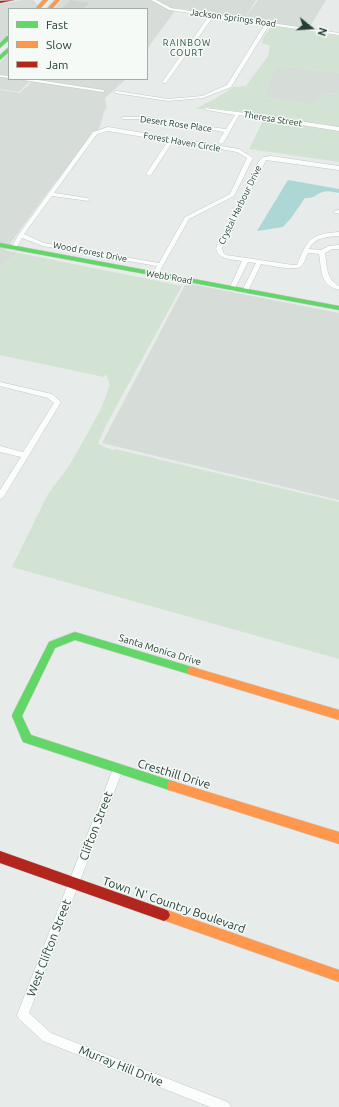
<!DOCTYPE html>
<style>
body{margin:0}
#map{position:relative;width:339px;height:1107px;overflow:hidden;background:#e7ebe9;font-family:Ubuntu,sans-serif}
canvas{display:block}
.legend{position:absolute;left:8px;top:8px;width:140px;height:72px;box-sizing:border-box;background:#f6faf7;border:1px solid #a2afa9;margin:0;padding:5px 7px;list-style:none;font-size:12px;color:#253e33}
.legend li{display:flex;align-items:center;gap:8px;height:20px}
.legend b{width:20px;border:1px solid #a2afa9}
.north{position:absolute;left:291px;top:8px;width:40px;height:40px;-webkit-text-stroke:3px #f6faf7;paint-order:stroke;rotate:108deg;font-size:11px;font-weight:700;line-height:16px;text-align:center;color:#253e33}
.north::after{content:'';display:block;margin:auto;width:14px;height:18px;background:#253e33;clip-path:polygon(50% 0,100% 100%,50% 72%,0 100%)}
</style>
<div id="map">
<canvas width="339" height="1107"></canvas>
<ul class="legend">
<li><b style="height:5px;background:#63d668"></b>Fast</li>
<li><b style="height:5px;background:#ff974d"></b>Slow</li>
<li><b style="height:5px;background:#b3261e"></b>Jam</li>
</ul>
<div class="north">N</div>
</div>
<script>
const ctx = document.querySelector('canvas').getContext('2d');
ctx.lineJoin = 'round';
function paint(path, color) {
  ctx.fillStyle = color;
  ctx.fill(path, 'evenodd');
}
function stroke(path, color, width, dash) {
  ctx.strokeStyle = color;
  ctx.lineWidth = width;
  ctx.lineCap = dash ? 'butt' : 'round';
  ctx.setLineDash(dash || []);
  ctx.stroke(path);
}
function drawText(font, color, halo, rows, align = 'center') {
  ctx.font = font + ' Ubuntu,sans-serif';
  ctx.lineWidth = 3;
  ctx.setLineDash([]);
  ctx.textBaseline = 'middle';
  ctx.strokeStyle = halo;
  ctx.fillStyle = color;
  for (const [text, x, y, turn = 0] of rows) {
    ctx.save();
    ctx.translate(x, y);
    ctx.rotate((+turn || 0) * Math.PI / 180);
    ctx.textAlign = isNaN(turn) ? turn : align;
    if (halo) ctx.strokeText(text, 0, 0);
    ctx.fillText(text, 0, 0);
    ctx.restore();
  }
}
const built = new Path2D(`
 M 23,0 L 33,0 L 38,5 L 34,9 L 9,9 L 9,33 L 0,42 L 0,4 Z
 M 62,0 L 256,0 L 244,19 L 177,8 L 152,42 L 147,51 L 147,9 L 53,9 Z
 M 258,0 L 326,0 L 311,25 L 314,27 L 313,29 L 244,19 Z
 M 9,53 L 9,79 L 32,79 L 19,92 L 0,89 L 0,62 Z
 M 285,66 L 339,73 L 339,93 L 324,94 L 314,105 L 263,97 L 275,67 Z
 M 34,79 L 129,79 L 125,80 L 105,98 L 107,109 L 105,109 L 100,126 L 74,167 L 65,177 L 56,181 L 9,245 L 0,243 L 0,90 L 20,93 Z
 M 0,247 L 6,248 L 5,250 L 19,253 L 10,259 L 0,268 Z
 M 186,283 L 339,313 L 339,500 L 102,443 Z`);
const green = new Path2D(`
 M 272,26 L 339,36 L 339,73 L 285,66 L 275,67 L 263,97 L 314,105 L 324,94 L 339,93 L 339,127 L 266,116 L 266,115 L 205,107 L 203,109 L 195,109 L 215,99 L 233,87 L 246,86 L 268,56 L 270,46 L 262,43 L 263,38 Z
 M 264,119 L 339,130 L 339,162 L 249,149 Z
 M 19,253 L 182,286 L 106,425 L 98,444 L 112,450 L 115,449 L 339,502 L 339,659 L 12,567 L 48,494 L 69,466 L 100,411 L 110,385 L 106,374 L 104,377 L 0,355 L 0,268 L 10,259 Z`);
const water = new Path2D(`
 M 288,180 L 339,189 L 339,193 C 334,192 328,190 323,192 C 313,195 317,198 305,198 L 291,218 L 283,227 L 257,231 Z`);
const building = new Path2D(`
 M 71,0 L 74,1 L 89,3 L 83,9 L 61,9 Z`);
const street = new Path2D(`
 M 151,0 L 156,0 L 171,8 L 339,33 L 339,35 L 269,25 L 231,87 L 203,98 L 168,101 L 115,93 L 115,91 L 117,91 L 168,99 L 202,96 L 227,85 L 265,24 L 213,17 L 166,83 L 164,83 L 162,82 L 209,16 L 169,10 Z
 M 0,75 L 9,76 L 9,78 L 0,77 Z
 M 21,79 L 32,79 L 103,90 L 105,91 L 103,92 L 23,80 Z
 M 205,108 L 238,112 L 339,127 L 339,131 L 239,115 L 224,142 L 221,144 L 218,142 L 224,132 L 166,123 L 149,119 L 123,119 L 121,118 L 123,117 L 149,117 L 166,121 L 226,129 L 235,115 L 207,110 L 205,109 Z
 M 108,127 L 239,149 L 253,158 L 234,196 L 189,219 L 157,276 L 153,276 L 152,275 L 157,266 L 43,246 L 22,238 L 16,249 L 14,250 L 11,248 L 19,234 L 93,132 ZM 108,131 L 168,141 L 146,174 L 149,176 L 151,175 L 173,141 L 237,152 L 247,158 L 230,194 L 185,217 L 159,263 L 44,243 L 24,234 L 52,196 L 89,201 L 89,199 L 87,198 L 54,193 L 97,134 Z
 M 271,156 L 339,166 L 339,170 L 266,160 L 222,248 L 223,252 L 226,255 L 293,265 L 297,265 C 308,239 310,234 339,232 L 339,236 C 326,237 315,237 309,249 L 321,250 L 329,246 L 339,245 L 339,249 L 332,249 L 325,253 C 327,266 326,279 339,286 L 339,290 C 319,284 322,271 319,254 L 308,253 C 306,257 304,265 300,267 C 293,271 269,265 261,264 L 248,291 L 245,293 L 242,291 L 256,263 L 248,262 L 234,290 L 232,291 L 229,289 L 242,261 C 232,259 218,260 216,248 L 259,161 L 263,157 Z
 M 339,210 L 339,214 L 333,212 L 334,211 Z
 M 0,382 L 52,394 L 61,402 L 3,498 L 0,499 L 0,490 L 21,457 L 0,452 L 0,446 L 23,452 L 54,403 L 48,398 L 0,386 Z
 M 118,765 L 121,766 L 123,769 L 29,1013 L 51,1033 L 225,1101 L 229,1103 L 231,1107 L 210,1107 L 43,1041 L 19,1019 L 17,1015 L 113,769 L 115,766 Z`);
const fast = new Path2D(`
 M 7,36 L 9,36 L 9,40 L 0,48 L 0,43 Z
 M 9,47 L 9,52 L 0,60 L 0,55 Z
 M 0,243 L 339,306 L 339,310 L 0,247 Z
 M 75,632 L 192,667 L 196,668 L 197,671 L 196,674 L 192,675 L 75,640 L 55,648 L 22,716 L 31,735 L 172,781 L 176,782 L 177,786 L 176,790 L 172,791 L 23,742 L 12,716 L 13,713 L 49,642 Z`);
const slow = new Path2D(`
 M 43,0 L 48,0 L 40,9 L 35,9 Z
 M 55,0 L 60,0 L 52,9 L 47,9 Z
 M 192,667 L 339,710 L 339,720 L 188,674 L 187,671 L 188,668 Z
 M 172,781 L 339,832 L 339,844 L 172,791 L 168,790 L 167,786 L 168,782 Z
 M 164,909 L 339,970 L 339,982 L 160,919 L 158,915 L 160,911 Z`);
const jam = new Path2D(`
 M 14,0 L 0,3 L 0,1 Z
 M 0,851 L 164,909 L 168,911 L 170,915 L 168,919 L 164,921 L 0,863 Z`);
const farStreetnames = [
 ["Jackson Springs Road",233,18,8],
 ["Theresa Street",273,119,9],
 ["Desert Rose Place",176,124,8],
 ["Forest Haven Circle",182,142,10],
 ["Crystal Harbour Drive",240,205,-64],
 ["Wood Forest Drive",90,252,11],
 ["Webb Road",169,277,10]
];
const farNeighbourhoodnames = [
 ["RAINBOW",187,43],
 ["COURT",187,53]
];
const streetNames = [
 ["Santa Monica Drive",160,650,17]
];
const nearStreetnames = [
 ["Cresthill Drive",174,774,17],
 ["Clifton Street",96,826,-69],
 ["Town 'N' Country Boulevard",174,905,19],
 ["West Clifton Street",49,948,-69],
 ["Murray Hill Drive",121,1066,22]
];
paint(built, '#d6dcd8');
paint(green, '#d2e3d4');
paint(water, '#acd7d4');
paint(building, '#ced3d0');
stroke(street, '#c4c8c6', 1);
stroke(fast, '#c3c9c6', 1);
stroke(slow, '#c3c9c6', 1);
stroke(jam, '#c3c9c6', 1);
paint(street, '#fbfcfc');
paint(fast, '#63d668');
paint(slow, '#ff974d');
paint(jam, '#b3261e');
drawText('9px', '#253e33', '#f6faf7', farStreetnames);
ctx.letterSpacing = '1px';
drawText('9px', '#234f3b', '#f6faf7', farNeighbourhoodnames);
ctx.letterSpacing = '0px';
drawText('10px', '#253e33', '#f6faf7', streetNames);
drawText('12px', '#253e33', '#f6faf7', nearStreetnames);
</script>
